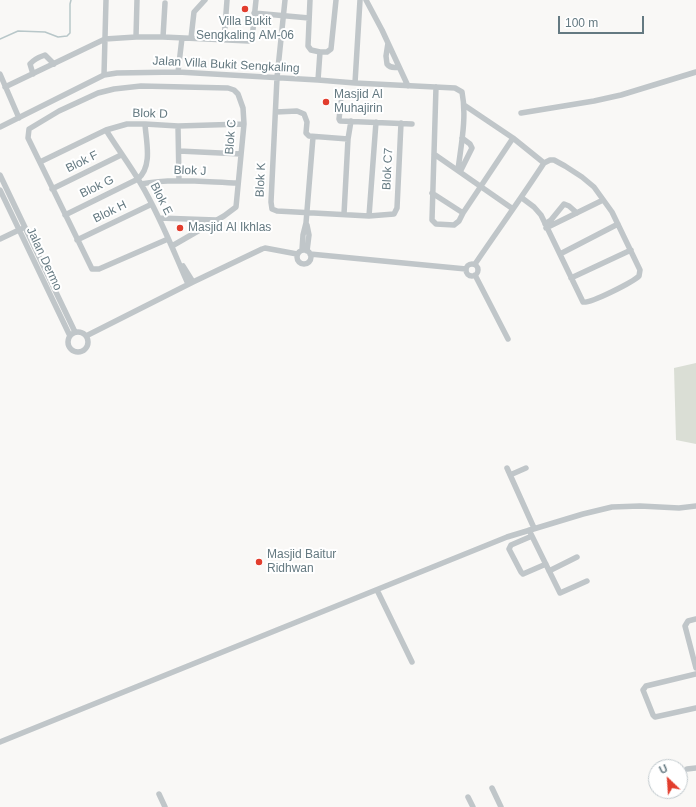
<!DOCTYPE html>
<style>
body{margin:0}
#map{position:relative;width:696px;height:807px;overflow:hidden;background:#f9f8f6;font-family:Helvetica,sans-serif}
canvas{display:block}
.north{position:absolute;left:648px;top:759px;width:40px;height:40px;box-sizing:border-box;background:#fff;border:1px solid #c1c9cd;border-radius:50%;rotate:335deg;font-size:11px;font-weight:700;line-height:16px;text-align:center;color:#647981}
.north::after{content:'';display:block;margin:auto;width:14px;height:18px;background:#e23d2d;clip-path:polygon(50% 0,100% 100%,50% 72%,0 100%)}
.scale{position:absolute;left:558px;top:16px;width:86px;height:18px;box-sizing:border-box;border:2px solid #647981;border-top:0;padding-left:5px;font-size:12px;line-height:14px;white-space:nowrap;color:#647981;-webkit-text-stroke:3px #fff;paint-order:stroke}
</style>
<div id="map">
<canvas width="696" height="807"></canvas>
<div class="north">U</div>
<div class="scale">100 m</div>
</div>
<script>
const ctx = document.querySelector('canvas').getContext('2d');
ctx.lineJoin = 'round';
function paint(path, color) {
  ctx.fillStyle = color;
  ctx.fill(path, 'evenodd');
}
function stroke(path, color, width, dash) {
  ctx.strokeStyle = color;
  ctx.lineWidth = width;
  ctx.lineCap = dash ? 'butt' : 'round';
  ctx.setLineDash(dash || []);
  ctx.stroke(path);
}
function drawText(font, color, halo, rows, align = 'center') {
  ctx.font = font + ' Helvetica,sans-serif';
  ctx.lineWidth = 4;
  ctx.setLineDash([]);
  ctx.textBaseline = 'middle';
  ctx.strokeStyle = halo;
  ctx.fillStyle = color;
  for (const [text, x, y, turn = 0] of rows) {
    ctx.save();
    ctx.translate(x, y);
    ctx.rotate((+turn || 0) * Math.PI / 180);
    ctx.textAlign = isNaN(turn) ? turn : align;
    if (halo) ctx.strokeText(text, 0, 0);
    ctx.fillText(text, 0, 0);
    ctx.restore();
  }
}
const green = new Path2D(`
 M 696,363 L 696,444 L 676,440 L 674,368 Z`);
const stream = new Path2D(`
 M 0,39 L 18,31 L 45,32 L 58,37 L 67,36 L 70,33 L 70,4 L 71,0`);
const minor = new Path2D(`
 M 285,0 L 277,78 L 271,202 L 272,209 L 277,211 L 369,216 L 394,214 L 397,208 L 401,123
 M 310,0 L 308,46 L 311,50 L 320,52 L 318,80
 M 366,0 L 382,30 L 408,86
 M 254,13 L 309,18
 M 136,37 L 137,0
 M 163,37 L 165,3
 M 191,38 L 194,12 L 205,0
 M 224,40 L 227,0
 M 388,43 L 386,56 L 387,64 C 390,68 394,68 399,67
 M 320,52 L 327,52 L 331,49 L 336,0
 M 178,72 L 182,38
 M 0,74 L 19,118
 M 33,74 L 30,64 C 34,59 39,57 45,55 L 54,64
 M 104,75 L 106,0
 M 355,83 L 360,0
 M 5,87 L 105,39 L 136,37 L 163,37 L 249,41 L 252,39 L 256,0
 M 436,87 L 432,220 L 436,224 L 454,225 L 459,221 L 463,213
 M 341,102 L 339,119 L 340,121 L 412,124
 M 464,105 L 513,138 L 544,163 C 522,197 498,230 475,264
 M 276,112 L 297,111 L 304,114 L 307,122 L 306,133 L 309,136 L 348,139
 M 521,113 L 594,101 L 621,95 L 696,72
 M 178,126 L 179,181
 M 0,127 L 104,75 L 117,73 L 178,72 L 318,80 L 355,83 L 455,88 L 462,92 C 467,117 461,145 458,170
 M 106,130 C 117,148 130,165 141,184 C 160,216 173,250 188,284
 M 179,151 L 241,154
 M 434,154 L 513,209
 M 40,162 L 106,130 L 127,124 L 145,124 L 178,126 L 244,124
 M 460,172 L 472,148 L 470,144 L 462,138
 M 0,175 L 75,332
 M 141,184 C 173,178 205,182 238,183
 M 52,189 L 121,155
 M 0,190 L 70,336
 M 432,193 L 463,213 L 513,138
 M 522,198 L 534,207 L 541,215 L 583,302 C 590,304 633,282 639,276 L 640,270 L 612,212 L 594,187 L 582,177 L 565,166 L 554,160 L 550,160 L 544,163
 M 344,214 L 348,139 L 351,121
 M 65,215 L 138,179 C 153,166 146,141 145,124
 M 369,216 L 376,122
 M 159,218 L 216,220
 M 545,224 L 551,220 L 564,204 L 569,206 L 577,213
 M 307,225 L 309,235 L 307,251
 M 546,228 L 603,200
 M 0,239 L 21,229
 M 168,239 L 99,269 L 92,269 L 28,138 L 29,129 L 59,111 L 98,93 L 114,89 L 141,86 L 228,88 L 234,90 L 238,94 L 243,108 L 244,124 L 236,207 L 224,216 L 172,246
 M 77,240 L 152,204
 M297 257a7 7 0 1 1 14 0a7 7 0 1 1-14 0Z
 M 302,250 L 303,235 L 306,223 L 313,137
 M 310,254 L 466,269
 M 560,254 L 618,224
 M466 270a6 6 0 1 1 12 0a6 6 0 1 1-12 0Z
 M 183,266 L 193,282
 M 475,275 L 508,339
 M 571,278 L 631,250
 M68 342a10 10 0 1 1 20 0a10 10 0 1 1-20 0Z
 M 86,336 L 193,282 L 262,249 L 265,248 L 297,254
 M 507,468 L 534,528
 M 510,475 L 526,468
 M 529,530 L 560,593 L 587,581
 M 532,536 L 511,545 L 509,549 L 521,572 L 523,574 L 546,564
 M 549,571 L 577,557
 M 377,590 L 412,662
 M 696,619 L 688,621 L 685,626 L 696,668
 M 696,674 L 646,686 L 643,690 L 653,715 L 655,717 L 696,708
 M 0,742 L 507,537 L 583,514 L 612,507 L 640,506 L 679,508 L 696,506
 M 687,769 L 696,768
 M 492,788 L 501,807
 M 159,794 L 165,807
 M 468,797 L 473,807`);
const markers = [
 [245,9,4,"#e23d2d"],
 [326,102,4,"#e23d2d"],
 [180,228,4,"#e23d2d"],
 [259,562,4,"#e23d2d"]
];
const poiNames = [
 ["Villa Bukit",245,22,"center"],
 ["Sengkaling AM-06",245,36,"center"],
 ["Masjid Al",334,95],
 ["Muhajirin",334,109],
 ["Masjid Al Ikhlas",188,228],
 ["Masjid Baitur",267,555],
 ["Ridhwan",267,569]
];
const streetNames = [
 ["Jalan Villa Bukit Sengkaling",226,65,3],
 ["Blok D",150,114,2],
 ["Blok C",231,137,-86],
 ["Blok F",82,162,-26],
 ["Blok C7",388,169,-87],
 ["Blok J",190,171,2],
 ["Blok K",261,180,-87],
 ["Blok G",97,187,-26],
 ["Blok E",161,199,63],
 ["Blok H",110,212,-26],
 ["Jalan Dermo",44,259,65]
];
paint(green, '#daded5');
stroke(stream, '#b8c7c9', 1.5);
stroke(minor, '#c0c6c9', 5.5);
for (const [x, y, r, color] of markers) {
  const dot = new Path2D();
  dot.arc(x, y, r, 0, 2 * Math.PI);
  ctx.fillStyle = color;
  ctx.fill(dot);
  stroke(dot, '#fff', 1.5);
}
drawText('12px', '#647981', '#fff', poiNames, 'left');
drawText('12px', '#647981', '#fff', streetNames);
</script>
